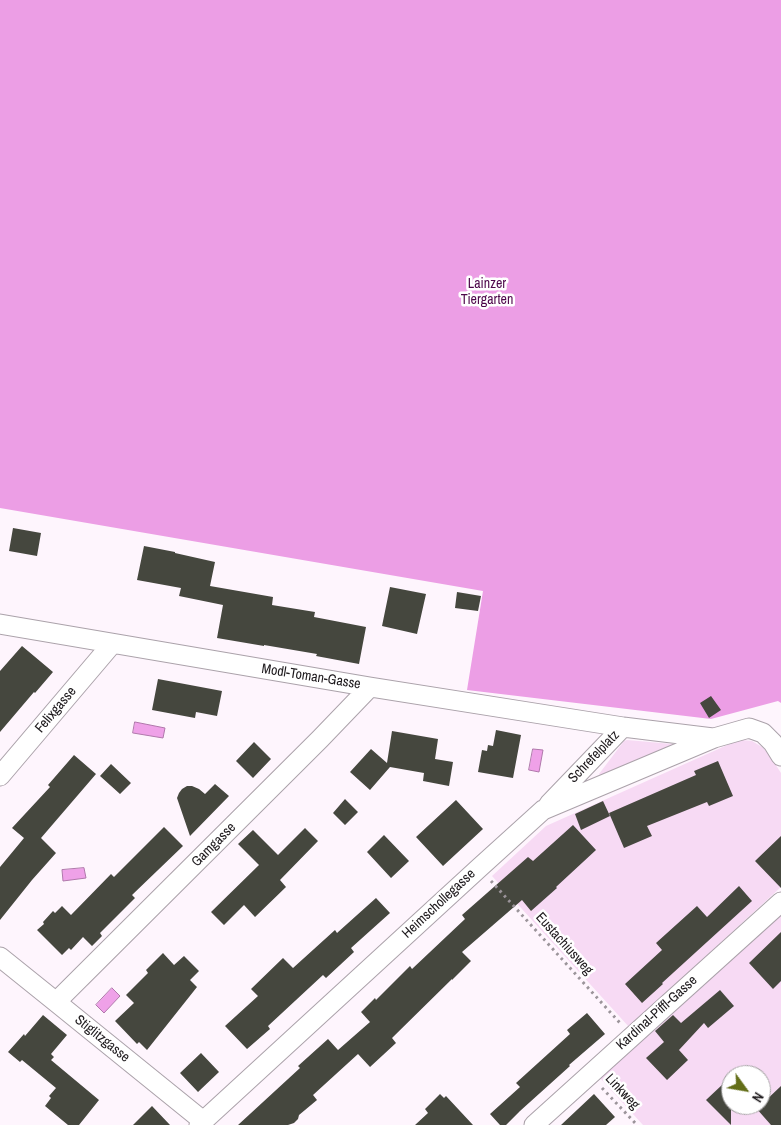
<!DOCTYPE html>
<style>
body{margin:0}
#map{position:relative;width:781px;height:1125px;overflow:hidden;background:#fef5fd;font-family:"Archivo Narrow",sans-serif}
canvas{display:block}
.north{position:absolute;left:721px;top:1065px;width:50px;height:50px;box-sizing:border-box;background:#fff;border:1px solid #a5a3a4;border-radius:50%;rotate:122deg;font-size:14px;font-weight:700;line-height:20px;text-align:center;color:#1d191c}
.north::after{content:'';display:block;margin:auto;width:18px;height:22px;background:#636e18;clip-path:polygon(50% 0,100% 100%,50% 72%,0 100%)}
</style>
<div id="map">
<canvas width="781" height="1125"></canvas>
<div class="north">N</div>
</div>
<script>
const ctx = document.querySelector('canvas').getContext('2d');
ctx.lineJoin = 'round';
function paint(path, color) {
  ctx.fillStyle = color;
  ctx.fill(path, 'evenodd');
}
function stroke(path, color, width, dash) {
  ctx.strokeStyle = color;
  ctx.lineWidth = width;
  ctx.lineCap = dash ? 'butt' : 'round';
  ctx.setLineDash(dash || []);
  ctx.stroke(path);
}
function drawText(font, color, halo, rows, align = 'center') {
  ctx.font = font + ' "Archivo Narrow",sans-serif';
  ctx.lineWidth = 5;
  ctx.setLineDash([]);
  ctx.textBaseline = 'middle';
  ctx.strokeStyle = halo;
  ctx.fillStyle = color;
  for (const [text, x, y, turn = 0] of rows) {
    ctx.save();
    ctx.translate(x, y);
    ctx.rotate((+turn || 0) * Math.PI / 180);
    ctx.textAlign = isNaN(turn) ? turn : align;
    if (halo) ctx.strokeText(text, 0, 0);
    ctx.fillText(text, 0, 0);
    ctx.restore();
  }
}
const green = new Path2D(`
 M 627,740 L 672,744 L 673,747 L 601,776 L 599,774 L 624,741 Z
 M 742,740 L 752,741 L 762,747 L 768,753 L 781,773 L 781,887 L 629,1027 L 492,876 L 546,826 L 734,742 Z
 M 781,913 L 781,1125 L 643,1125 L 600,1078 ZM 731,1075 L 761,1075 L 761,1105 L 731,1105 Z`);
const forest = new Path2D(`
 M 0,0 L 781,0 L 781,703 L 778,701 L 711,719 L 467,690 L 483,591 L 0,508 Z`);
const water = new Path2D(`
 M 135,722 L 165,728 L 163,738 L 133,733 Z
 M 533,749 L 543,750 L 539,772 L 529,770 Z
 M 84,868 L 86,878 L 63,881 L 62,870 Z
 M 112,988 L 120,996 L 104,1013 L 96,1005 Z`);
const building = new Path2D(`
 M 13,528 L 41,533 L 37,556 L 9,551 Z
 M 144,546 L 175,552 L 175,553 L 215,562 L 210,586 L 273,597 L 272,605 L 315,612 L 314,617 L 366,627 L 359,664 L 316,656 L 317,654 L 264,645 L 264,646 L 217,638 L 223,605 L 179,596 L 181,588 L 137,580 Z
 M 390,587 L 426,594 L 417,634 L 382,626 Z
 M 457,592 L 481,596 L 478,611 L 455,608 Z
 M 22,646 L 53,672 L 35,693 L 34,692 L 0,732 L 0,671 Z
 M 158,679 L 222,691 L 217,716 L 196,712 L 195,718 L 152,710 Z
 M 711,696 L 721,710 L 709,718 L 700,703 Z
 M 496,730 L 521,735 L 513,778 L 478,772 L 482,750 L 487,751 L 488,745 L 493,746 Z
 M 392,731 L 438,739 L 435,759 L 453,762 L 449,786 L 423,781 L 424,773 L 390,767 L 370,790 L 350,772 L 371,749 L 387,763 Z
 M 254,742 L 271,759 L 253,778 L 236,761 Z
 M 74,755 L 96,774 L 41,838 L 56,853 L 32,880 L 0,920 L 0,867 L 24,838 L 12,828 L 50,787 L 48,785 Z
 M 718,761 L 733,796 L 709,806 L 707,802 L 647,826 L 652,836 L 624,848 L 609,813 L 696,775 L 694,771 Z
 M 111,764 L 131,783 L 120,794 L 100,776 Z
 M 215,784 L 229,796 L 190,836 L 177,798 L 179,793 L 182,789 L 187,786 L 192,786 L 199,789 L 205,794 Z
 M 345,799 L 358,812 L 345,825 L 333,813 Z
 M 456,800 L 483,829 L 443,866 L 416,837 Z
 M 603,801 L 610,816 L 581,830 L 575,814 Z
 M 573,825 L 596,850 L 556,887 L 557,888 L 531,911 L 522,900 L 462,952 L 471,961 L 452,980 L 452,979 L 392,1038 L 396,1043 L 370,1067 L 358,1054 L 313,1095 L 317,1100 L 299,1115 L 298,1119 L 294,1123 L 288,1125 L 238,1125 L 300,1068 L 298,1066 L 328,1039 L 338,1050 L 370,1022 L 361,1012 L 375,998 L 376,1000 L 410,966 L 412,969 L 465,919 L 462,915 L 528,857 L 533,861 Z
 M 164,827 L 183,846 L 132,895 L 135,898 L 100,933 L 102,936 L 92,946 L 83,937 L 71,950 L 69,948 L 62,955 L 37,930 L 44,924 L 43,922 L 53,911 L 55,913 L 62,906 L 71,915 L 111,874 L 114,877 Z
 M 305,828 L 318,841 L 280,880 L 286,887 L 255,917 L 244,905 L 224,925 L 211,912 L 259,865 L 238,844 L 253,830 L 278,855 Z
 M 384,835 L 409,861 L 391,878 L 367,852 Z
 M 781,836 L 781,888 L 755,861 Z
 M 739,886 L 752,901 L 662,983 L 663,984 L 642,1003 L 625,984 L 662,950 L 656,943 L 697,906 L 707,917 Z
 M 376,898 L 390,913 L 351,948 L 354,952 L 326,978 L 323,975 L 268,1026 L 270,1029 L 247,1049 L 225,1026 L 258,996 L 251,989 L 283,958 L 293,968 L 335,930 L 337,933 Z
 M 781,932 L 781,981 L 773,989 L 749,963 Z
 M 163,953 L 174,965 L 184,956 L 199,971 L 190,980 L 197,987 L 147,1050 L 139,1042 L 137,1044 L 115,1021 L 134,1003 L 126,995 L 148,973 L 146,970 Z
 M 720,990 L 734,1006 L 708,1028 L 704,1023 L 679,1050 L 688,1060 L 667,1080 L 646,1058 L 664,1042 L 655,1031 L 673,1015 L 681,1023 Z
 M 587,1013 L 605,1034 L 569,1065 L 570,1066 L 520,1111 L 506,1125 L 500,1125 L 490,1114 L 520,1087 L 516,1083 L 570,1034 L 567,1030 Z
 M 43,1015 L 67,1035 L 51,1054 L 54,1057 L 51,1060 L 99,1100 L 79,1125 L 68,1125 L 45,1106 L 51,1098 L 49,1096 L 56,1088 L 22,1060 L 20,1062 L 8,1052 L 24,1034 L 25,1036 Z
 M 201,1053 L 219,1072 L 198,1092 L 180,1073 Z
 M 723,1084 L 731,1093 L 731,1125 L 706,1100 Z
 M 781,1086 L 781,1125 L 771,1125 L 756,1108 L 761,1105 Z
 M 440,1094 L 444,1098 L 446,1096 L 473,1125 L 415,1125 L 428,1113 L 425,1109 Z
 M 594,1094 L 615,1117 L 606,1125 L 561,1125 Z
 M 152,1106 L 170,1125 L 133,1125 Z`);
const path = new Path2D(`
 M 491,881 L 620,1023
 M 602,1088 L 637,1125`);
const street = new Path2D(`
 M 0,624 L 370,687 L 623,727 L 713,738
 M 0,776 L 112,644
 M 549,804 L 623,727
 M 0,957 L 56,1002 L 203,1121 L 202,1125
 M 56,1002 L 320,739 L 370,687
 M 199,1125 L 479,868 L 543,810 L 714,738 L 749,728 L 763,733 L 773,743 L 781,756
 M 534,1125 L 781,902`);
const parkNames = [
 ["Lainzer",487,284],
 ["Tiergarten",487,300]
];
const streetNames = [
 ["Modl-Toman-Gasse",311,677,9],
 ["Felixgasse",56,710,-50],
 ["Schrefelplatz",594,757,-46],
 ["Gamgasse",214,845,-45],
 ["Heimschollegasse",439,904,-43],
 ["Eustachiusweg",564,944,48],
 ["Kardinal-Piffl-Gasse",657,1013,-42],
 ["Stiglitzgasse",102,1039,39],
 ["Linkweg",622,1092,47]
];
paint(green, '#f7daf4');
paint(forest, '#ec9ee5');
paint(water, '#efa1e8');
stroke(water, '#b078ab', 1);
paint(building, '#45473e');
stroke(street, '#aba2aa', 21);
stroke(path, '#9b949a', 3, [2.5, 4]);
stroke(street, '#fff', 19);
drawText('14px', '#4e074b', '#fff', parkNames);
drawText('14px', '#1d191c', '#fff', streetNames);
</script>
